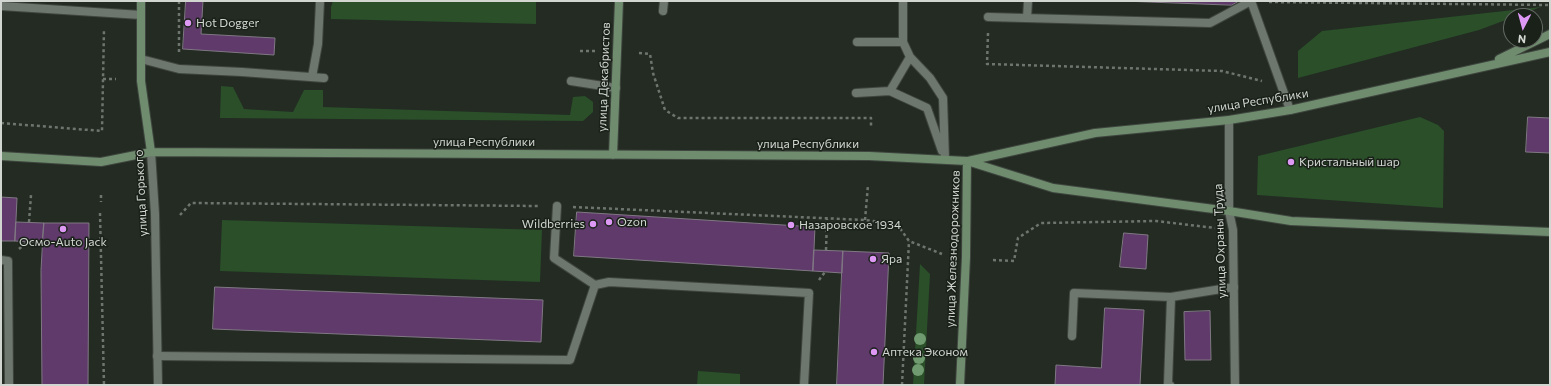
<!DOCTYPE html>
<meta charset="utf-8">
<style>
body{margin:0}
#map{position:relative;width:1551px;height:386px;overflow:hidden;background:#232b23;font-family:Commissioner,sans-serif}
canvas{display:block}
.frame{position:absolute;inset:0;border:2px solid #d1d6d1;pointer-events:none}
.north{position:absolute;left:1503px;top:8px;width:40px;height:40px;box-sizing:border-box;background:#1a2119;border:1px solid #636963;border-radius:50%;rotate:186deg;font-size:11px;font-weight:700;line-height:16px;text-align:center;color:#d1d6d1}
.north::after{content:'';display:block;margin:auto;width:14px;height:18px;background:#dd99f4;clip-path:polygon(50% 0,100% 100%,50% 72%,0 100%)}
</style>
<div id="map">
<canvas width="1551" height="386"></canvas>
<div class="frame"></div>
<div class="north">N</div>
</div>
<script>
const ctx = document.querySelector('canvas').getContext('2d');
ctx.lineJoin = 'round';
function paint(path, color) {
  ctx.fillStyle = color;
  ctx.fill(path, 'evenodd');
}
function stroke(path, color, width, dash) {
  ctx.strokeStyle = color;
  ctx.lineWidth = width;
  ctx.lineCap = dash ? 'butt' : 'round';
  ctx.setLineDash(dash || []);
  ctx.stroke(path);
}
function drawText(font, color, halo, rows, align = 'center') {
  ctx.font = font + ' Commissioner,sans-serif';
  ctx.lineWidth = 3;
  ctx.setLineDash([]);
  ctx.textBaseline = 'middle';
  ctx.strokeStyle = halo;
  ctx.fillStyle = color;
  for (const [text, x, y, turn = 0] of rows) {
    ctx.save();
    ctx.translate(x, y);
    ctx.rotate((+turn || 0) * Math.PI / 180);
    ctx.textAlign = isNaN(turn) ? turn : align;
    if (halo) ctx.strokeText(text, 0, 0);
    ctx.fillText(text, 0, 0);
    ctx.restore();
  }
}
const green = new Path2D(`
 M 333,1 L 536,1 L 536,24 L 331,19 L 331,7 Z
 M 1541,7 L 1517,16 L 1511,16 L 1511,18 L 1479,30 L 1298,78 L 1298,51 L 1322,31 Z
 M 221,86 L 233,87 L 244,109 L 293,112 L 304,90 L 323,90 L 323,107 L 570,115 L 573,97 L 585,96 L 593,102 L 593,112 L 583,121 L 220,118 Z
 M 1420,117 L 1438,125 L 1444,131 L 1443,208 L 1257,195 L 1258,156 Z
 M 222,220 L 542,230 L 540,282 L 220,271 Z
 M 920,264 L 930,274 L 924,385 L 913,385 Z
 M 698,371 L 740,374 L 740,385 L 697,385 Z`);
const building = new Path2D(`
 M 186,1 L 203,1 L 201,34 L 275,38 L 274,55 L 183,49 Z
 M 1123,1 L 1239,1 L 1232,5 Z
 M 1528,117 L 1550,118 L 1550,153 L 1526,152 Z
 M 1,197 L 17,198 L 15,241 L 1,241 Z
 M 577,212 L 815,227 L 813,271 L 574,256 Z
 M 16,222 L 44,223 L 42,243 L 15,241 Z
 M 44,223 L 89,223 L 88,385 L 42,385 L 41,271 Z
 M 1124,233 L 1148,235 L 1146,269 L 1120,267 Z
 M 814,250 L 843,251 L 842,273 L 813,271 Z
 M 843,251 L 889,253 L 883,385 L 837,385 Z
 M 215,287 L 543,300 L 541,342 L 213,329 Z
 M 1105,308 L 1144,310 L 1140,385 L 1055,385 L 1056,365 L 1101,368 Z
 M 1210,311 L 1211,360 L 1185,360 L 1184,312 Z`);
const path = new Path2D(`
 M 179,1 L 179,52
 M 1269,2 L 1550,5
 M 988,33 L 987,64 L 1222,71 L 1262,81
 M 580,51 L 595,51
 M 639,53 L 650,54 L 653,73 L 665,110 L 678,118 L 871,118 L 871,126
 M 103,79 L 116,79
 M 1,123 L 102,131 L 104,29
 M 101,195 L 101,202
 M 573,207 L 865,220 L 897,224 L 909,241 L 942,254
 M 100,213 L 104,385
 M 180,215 L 191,203 L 540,206
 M 865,220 L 868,185
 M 29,222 L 31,195
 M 19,249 L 27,242
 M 826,250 L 827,219
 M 993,260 L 1014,261 L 1018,238 L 1041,223 L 1156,221 L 1215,228
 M 819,280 L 825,272
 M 902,385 L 909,241`);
const lane = new Path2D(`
 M 903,1 L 903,42 L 910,57 L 930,78 L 943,98 L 945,159
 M 1,6 L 141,15
 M 663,11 L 664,1
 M 988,17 L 1210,23 L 1251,1 L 1290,110
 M 1027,18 L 1028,1
 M 857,42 L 903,42
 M 141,59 L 179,69 L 242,72 L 324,78
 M 312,77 L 318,44 L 320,1
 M 571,81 L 616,88
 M 890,91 L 910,57
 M 856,93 L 890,91 L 927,108 L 942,151
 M 557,206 L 554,258 L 595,285
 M 1,260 L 8,261 L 9,385
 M 1072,336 L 1074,293 L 1171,297
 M 157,356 L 570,360 L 595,285 L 609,282 L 809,293 L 804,385
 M 1170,385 L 1168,384 L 1171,297 L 1234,287`);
const street = new Path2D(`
 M 1229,120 L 1229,211 L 1233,230 L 1235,385
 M 151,152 L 155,214 L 158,385`);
const secondary = new Path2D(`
 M 141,1 L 141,81 L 151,152
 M 1499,59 L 1550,34
 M 613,155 L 619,1
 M 1,156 L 101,162 L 151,152 L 869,156 L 967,161 L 1053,188 L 1229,211 L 1291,221 L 1550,232
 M 968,161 L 1095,133 L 1229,120 L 1290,110 L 1550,52
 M 960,385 L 966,257 L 967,161`);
const trees = [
 [920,339],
 [919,358],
 [918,370]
];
const markers = [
 [188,23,4,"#dd99f4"],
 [1291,162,4,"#dd99f4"],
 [609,222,4,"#dd99f4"],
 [593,224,4,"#dd99f4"],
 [791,225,4,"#dd99f4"],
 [63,229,4,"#dd99f4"],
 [873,259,4,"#dd99f4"],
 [874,352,4,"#dd99f4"]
];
const poiNames = [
 ["Hot Dogger",196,23],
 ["Кристальный шар",1299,162],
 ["Ozon",617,222],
 ["Wildberries",585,224,"right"],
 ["Назаровское 1934",799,225],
 ["Осмо-Auto Jack",63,242,"center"],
 ["Яра",881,259],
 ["Аптека Эконом",882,352]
];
const streetNames = [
 ["улица Декабристов",604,77,-88],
 ["улица Республики",1258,101,-9],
 ["улица Республики",484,142],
 ["улица Республики",808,144],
 ["улица Горького",141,193,-93],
 ["улица Охраны Труда",1220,241,-92],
 ["улица Железнодорожников",953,249,-88]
];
paint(green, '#2a4f29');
paint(building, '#5f3a6b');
stroke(building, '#807883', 1);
stroke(lane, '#3f463f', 10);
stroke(street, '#3f463f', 10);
stroke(secondary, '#3f463f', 10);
stroke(path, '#6e756e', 2.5, [3, 3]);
stroke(lane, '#6e776e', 8);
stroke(street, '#6e776e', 8);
stroke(secondary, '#6f8d6e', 8);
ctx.fillStyle = '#709a6f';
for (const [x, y] of trees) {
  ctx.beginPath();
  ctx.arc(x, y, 6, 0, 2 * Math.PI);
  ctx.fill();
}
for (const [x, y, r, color] of markers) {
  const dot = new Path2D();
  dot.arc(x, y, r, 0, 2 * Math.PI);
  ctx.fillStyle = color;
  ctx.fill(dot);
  stroke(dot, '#1a2119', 1.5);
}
drawText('12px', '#d1d6d1', '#1a2119', poiNames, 'left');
drawText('12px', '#d1d6d1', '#1a2119', streetNames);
</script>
